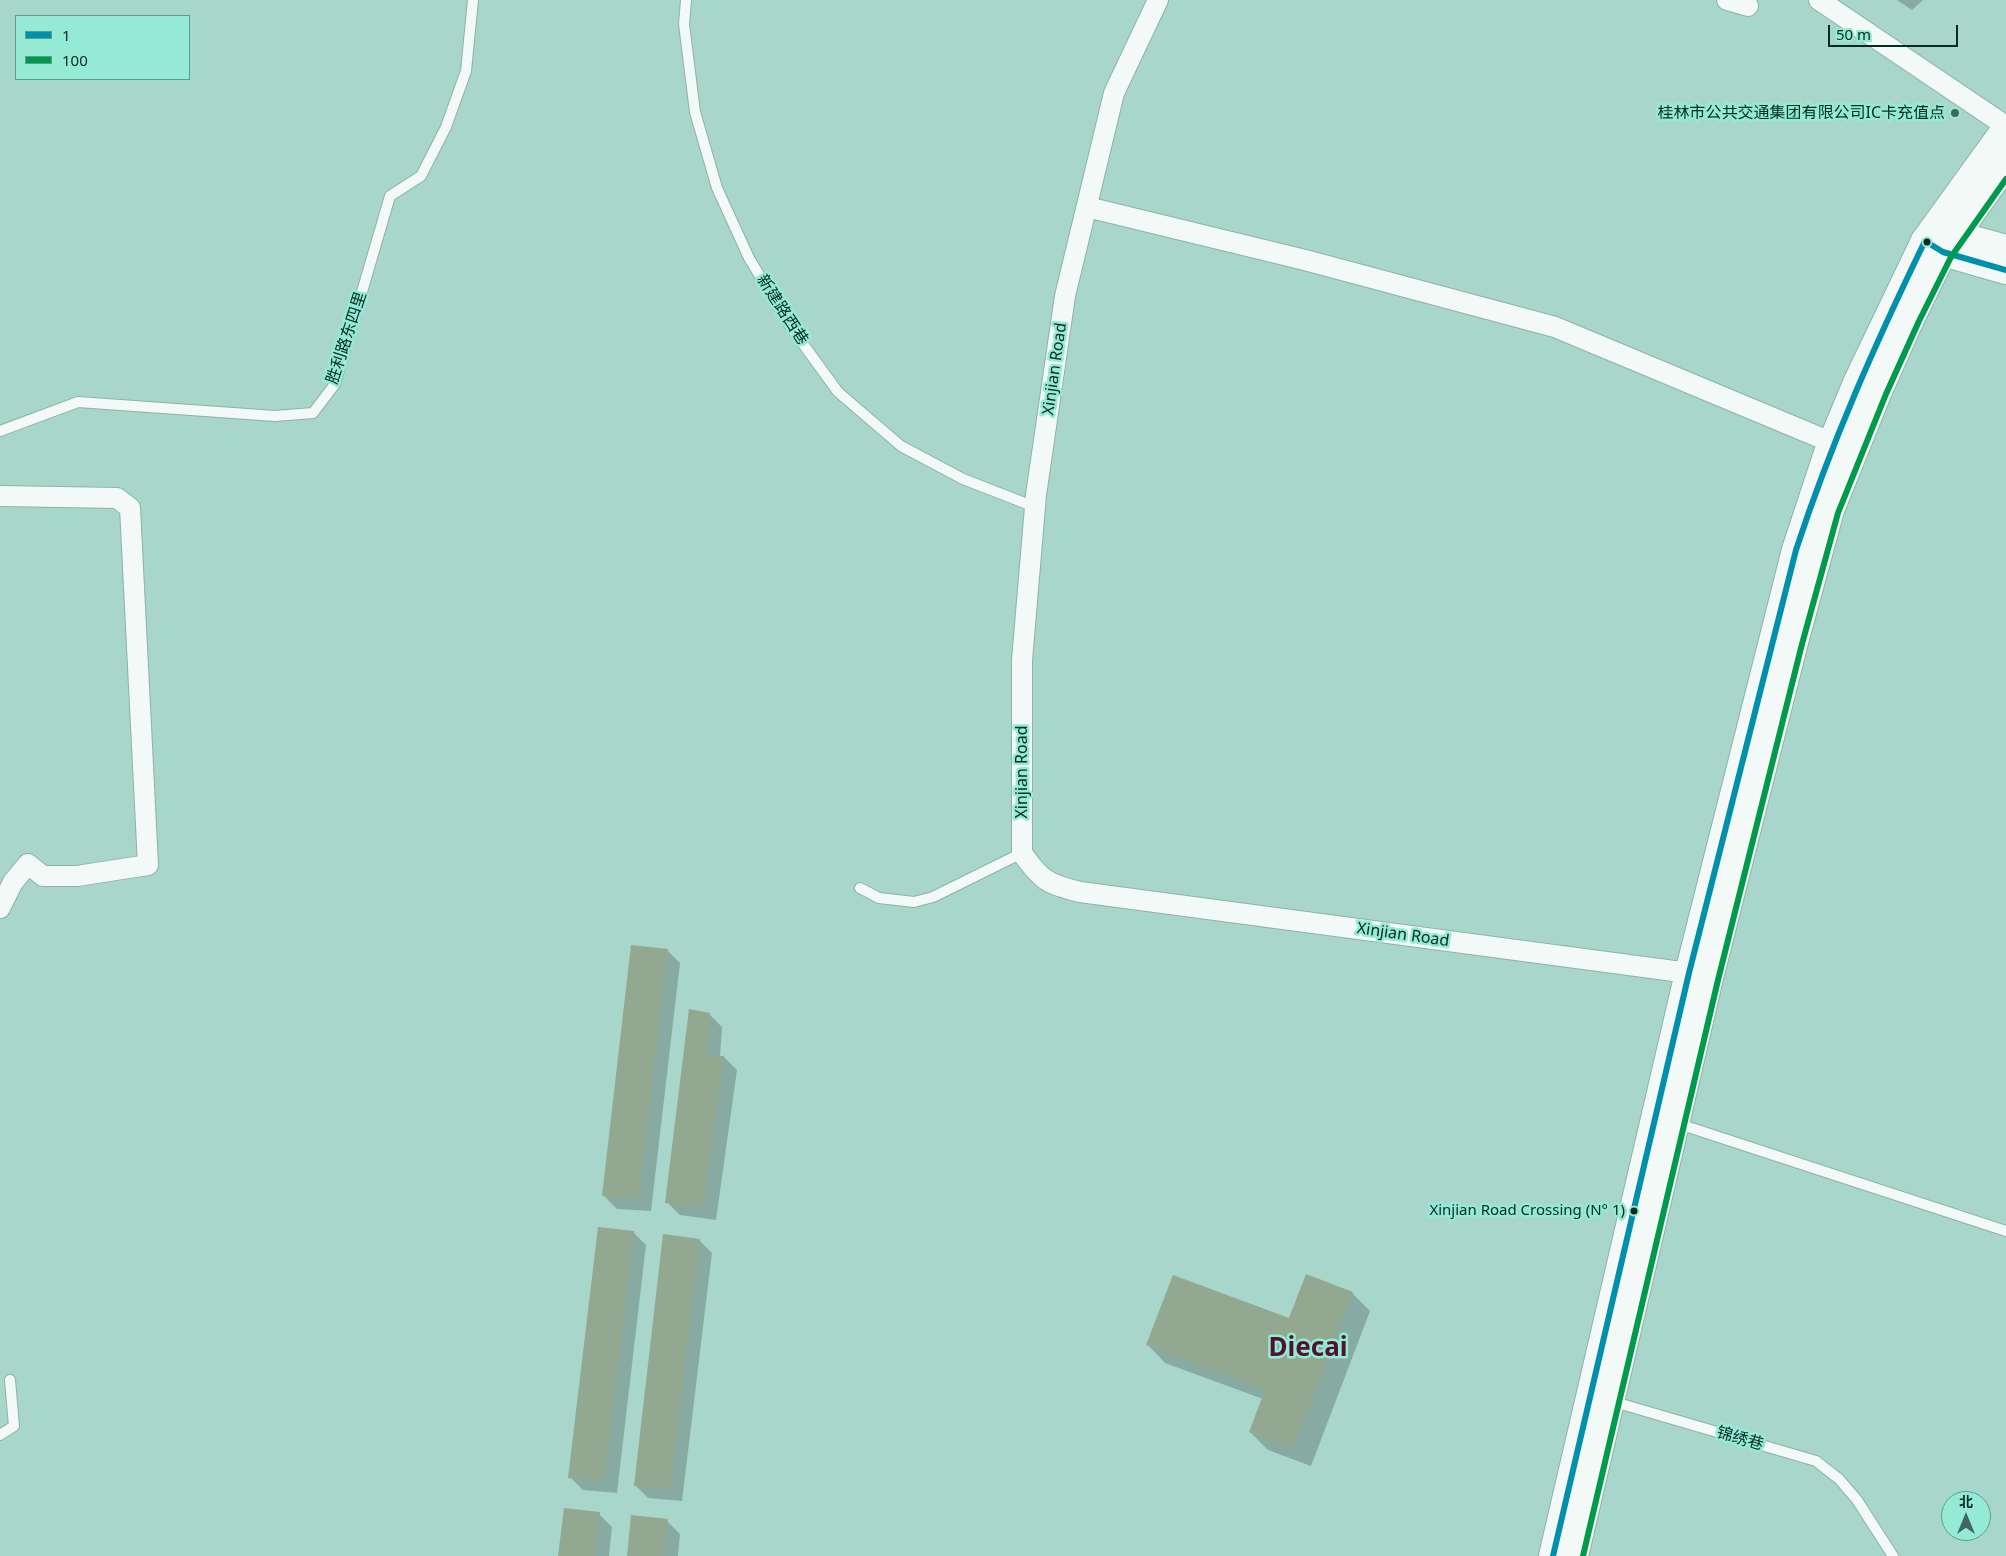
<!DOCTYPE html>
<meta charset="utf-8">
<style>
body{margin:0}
#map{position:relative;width:2006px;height:1556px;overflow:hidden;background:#a9d6cb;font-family:"Noto Sans","Noto Sans SC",sans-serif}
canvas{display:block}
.legend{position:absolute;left:15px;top:15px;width:175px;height:65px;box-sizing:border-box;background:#95ead4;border:1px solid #5b9e8d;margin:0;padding:6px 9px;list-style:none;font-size:15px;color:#052b23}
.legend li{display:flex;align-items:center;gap:10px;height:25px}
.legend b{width:25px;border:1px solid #5b9e8d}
.north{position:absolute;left:1941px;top:1491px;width:50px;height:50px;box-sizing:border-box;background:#95ead4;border:1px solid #5b9e8d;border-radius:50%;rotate:0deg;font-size:14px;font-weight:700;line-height:20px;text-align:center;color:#052b23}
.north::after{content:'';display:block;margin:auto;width:18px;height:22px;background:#3e675e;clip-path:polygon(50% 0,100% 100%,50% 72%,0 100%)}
.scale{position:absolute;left:1828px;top:25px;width:130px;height:22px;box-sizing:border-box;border:2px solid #052b23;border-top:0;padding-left:6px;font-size:15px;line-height:18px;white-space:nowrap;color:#052b23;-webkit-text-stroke:4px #95ead4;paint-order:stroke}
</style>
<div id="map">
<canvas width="2006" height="1556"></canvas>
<ul class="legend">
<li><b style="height:6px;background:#0190ac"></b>1</li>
<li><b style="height:6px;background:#009a4c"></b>100</li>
</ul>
<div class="north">北</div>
<div class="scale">50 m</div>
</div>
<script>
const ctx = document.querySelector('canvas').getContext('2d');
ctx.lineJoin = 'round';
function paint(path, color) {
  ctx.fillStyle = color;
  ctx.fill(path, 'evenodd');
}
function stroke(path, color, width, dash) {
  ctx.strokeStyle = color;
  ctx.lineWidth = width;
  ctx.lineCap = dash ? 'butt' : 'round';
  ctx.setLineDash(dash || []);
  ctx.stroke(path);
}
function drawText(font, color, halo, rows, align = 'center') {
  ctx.font = font + ' "Noto Sans","Noto Sans SC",sans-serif';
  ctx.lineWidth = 5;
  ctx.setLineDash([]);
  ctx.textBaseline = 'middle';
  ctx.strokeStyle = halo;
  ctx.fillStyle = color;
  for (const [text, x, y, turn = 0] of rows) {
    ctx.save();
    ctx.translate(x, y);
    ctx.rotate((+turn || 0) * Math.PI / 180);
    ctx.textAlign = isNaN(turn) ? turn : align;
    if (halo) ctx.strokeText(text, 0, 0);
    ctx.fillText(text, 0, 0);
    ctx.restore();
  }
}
const shadow = new Path2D(`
 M 1897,0 L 1923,0 L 1912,10 Z
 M 667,950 L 680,963 L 651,1211 L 617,1209 L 604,1196 Z
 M 709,1014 L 722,1027 L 720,1057 L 724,1057 L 737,1070 L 716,1220 L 680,1215 L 667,1202 Z
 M 633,1232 L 646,1245 L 617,1493 L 583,1490 L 570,1477 Z
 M 699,1240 L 712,1253 L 682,1501 L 648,1498 L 635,1485 Z
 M 1352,1293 L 1370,1311 L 1311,1466 L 1268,1450 L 1250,1432 L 1263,1399 L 1165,1363 L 1148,1345 L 1289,1320 Z
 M 599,1514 L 612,1527 L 609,1556 L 559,1556 Z
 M 667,1521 L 680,1534 L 678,1556 L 628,1556 Z`);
const building = new Path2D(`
 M 631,945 L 668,949 L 638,1199 L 602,1196 Z
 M 689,1009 L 710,1013 L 707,1055 L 724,1056 L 703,1208 L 665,1203 Z
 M 598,1227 L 634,1231 L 604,1481 L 568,1478 Z
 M 663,1234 L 700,1239 L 670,1489 L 634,1486 Z
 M 1306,1274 L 1353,1292 L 1293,1449 L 1249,1432 L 1265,1390 L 1146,1345 L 1173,1275 L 1289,1318 Z
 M 564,1508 L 600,1512 L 595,1556 L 558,1556 Z
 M 631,1515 L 668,1519 L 663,1556 L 627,1556 Z`);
const lane = new Path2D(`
 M 686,0 L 684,24 L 695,112 L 717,188 L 749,258 L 790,326 L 838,392 L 901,446 L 963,479 L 1035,507
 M 0,431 L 78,402 L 275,416 L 313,413 L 335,384 L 390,196 L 421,176 L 446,127 L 466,71 L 473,0
 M 860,888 L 879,898 L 914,902 L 933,897 L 1022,853
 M 1676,1123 L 2006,1231
 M 1611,1401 L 1816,1461 L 1839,1479 L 1857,1500 L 1893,1556
 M 0,1435 L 14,1426 L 10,1380`);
const street = new Path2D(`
 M 1158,0 L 1114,93 L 1065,296 L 1036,495 L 1022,660 L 1022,853 C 1041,880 1047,884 1080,892 L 1689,973 L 1703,976
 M 1727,0 L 1748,6
 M 1819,0 L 2006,126
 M 1087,207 L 1305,260 L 1555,327 L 1833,443
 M 0,496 L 117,498 L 130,508 L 148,865 L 77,876 L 43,876 L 28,864 L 13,882 L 0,908`);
const secondary = new Path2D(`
 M 1955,235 L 2006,249
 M 1925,241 L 1943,252 L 2006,270`);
const highway = new Path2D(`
 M 1553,1556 L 1689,973 L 1796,550 L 1828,453 L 1857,383 L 1925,241 L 2006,129
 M 1574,1556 L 1709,978 L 1794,642 L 1830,510 L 1878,391 L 1911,317 L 1943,252 L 2006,164`);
const bus1 = new Path2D(`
 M 1553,1556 L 1689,973 L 1796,550 C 1831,443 1876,342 1925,241 L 1943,252 L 2006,270`);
const bus2 = new Path2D(`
 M 1583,1556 L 1718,980 L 1802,644 L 1838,513 L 1886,394 L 1919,321 L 1951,257 L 2006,179`);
const markers = [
 [1955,113,5,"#3e675e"],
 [1927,242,4.5,"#052b23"],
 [1634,1211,4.5,"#052b23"]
];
const busNames = [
 ["Xinjian Road Crossing (N° 1)",1625,1211]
];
const poiNames = [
 ["桂林市公共交通集团有限公司IC卡充值点",1945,113]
];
const streetNames = [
 ["新建路西巷",782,310,57],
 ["胜利路东四里",347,338,-72],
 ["Xinjian Road",1055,369,-82],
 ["Xinjian Road",1022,772,-90],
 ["Xinjian Road",1403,935,8],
 ["锦绣巷",1740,1439,16]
];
const townNames = [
 ["Diecai",1308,1349]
];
paint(shadow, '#0003');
paint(building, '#92a891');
stroke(lane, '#8db2a9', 12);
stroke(street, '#8db2a9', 22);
stroke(secondary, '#8db2a9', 30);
stroke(highway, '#8db2a9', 30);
stroke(lane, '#f2f9f7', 10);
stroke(street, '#f2f9f7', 20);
stroke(secondary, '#f2f9f7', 28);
stroke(highway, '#f2f9f7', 28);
stroke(bus1, '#0190ac', 6);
stroke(bus2, '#009a4c', 6);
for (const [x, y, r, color] of markers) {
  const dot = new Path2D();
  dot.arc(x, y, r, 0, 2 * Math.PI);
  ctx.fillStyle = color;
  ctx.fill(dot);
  stroke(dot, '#95ead4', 2);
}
drawText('15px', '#052b23', '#95ead4', busNames, 'right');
drawText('16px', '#052b23', '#95ead4', poiNames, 'right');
drawText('16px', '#052b23', '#95ead4', streetNames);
drawText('bold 26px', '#521130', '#95ead4', townNames);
</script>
